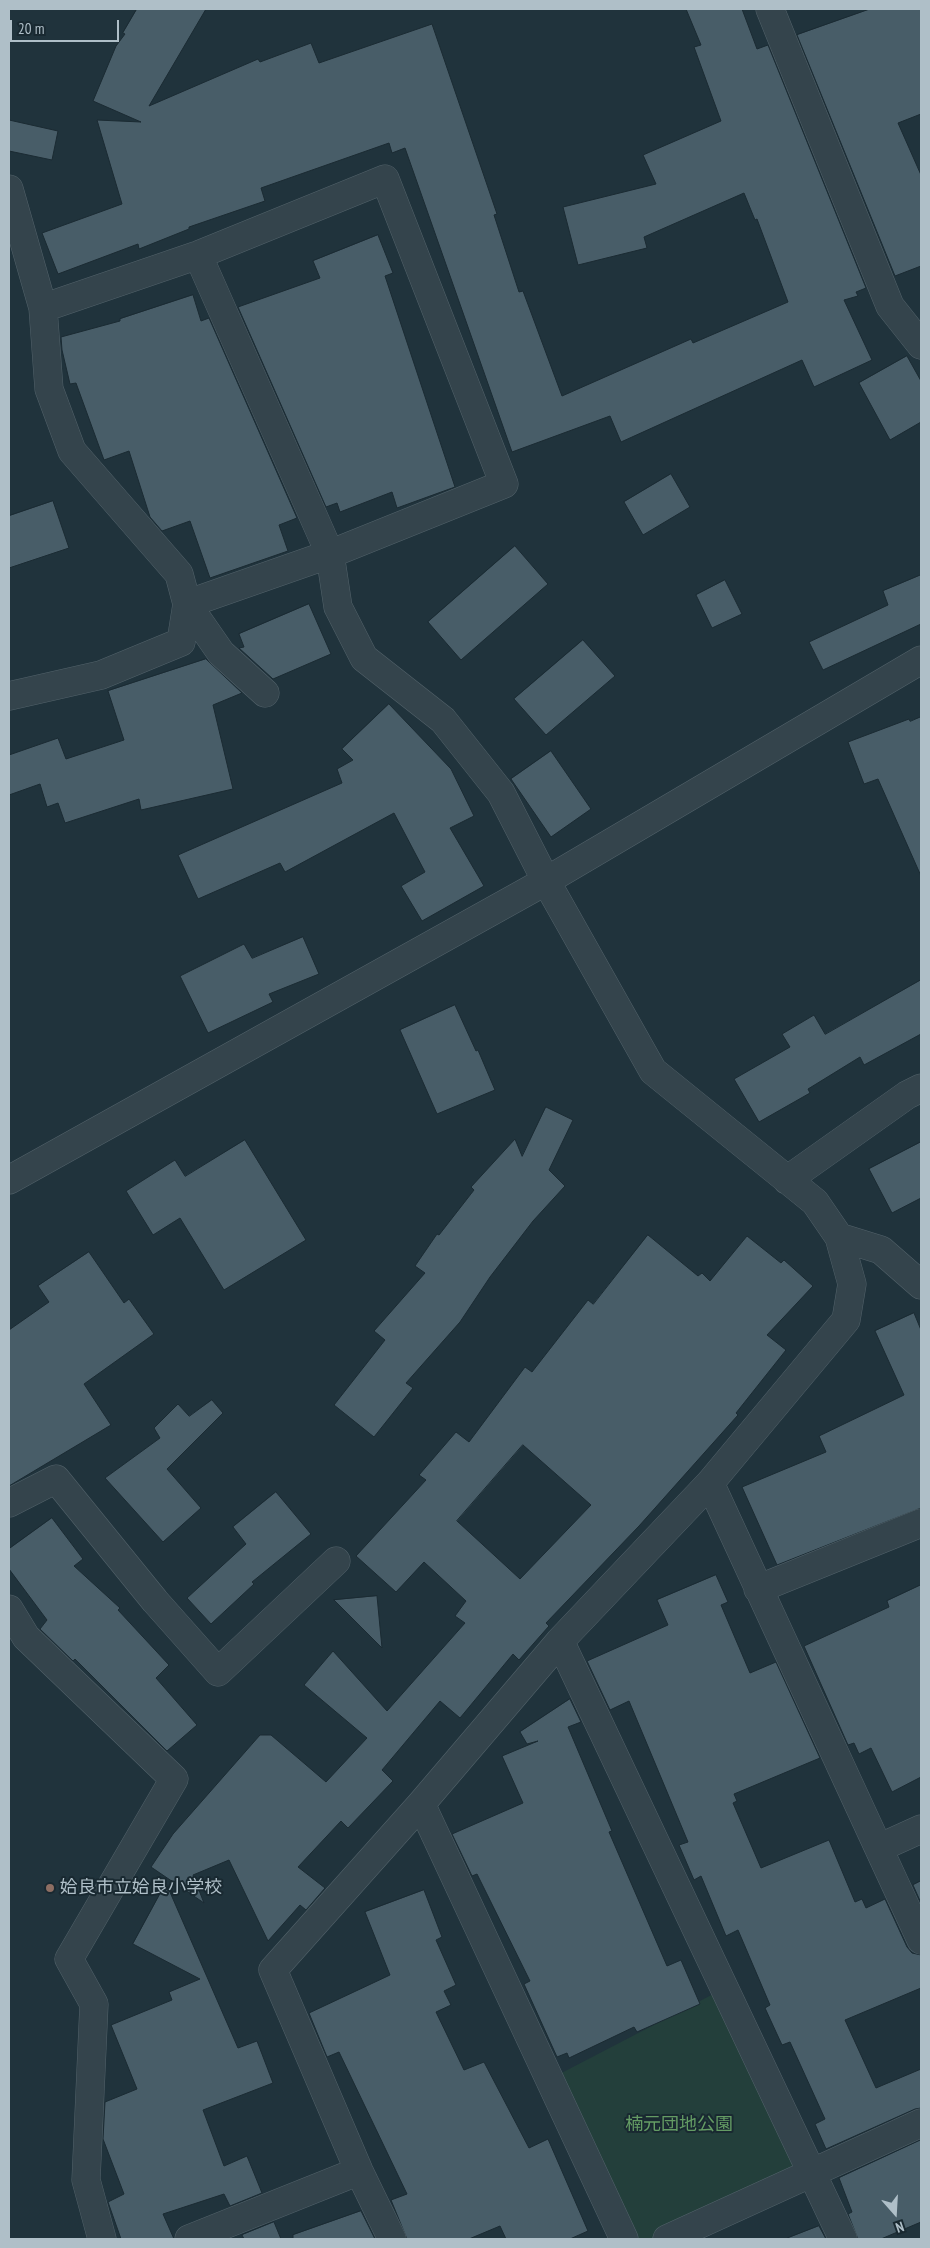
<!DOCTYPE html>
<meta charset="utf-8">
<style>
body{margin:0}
#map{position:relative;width:930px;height:2248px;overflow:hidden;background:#20333c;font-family:"PT Sans Narrow",sans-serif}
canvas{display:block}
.frame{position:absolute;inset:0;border:10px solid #afbfc8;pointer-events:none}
.north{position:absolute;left:870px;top:2188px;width:50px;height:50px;-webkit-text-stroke:4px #192931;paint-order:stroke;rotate:161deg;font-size:14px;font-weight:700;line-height:20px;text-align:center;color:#afbfc8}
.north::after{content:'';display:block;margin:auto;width:18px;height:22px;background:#afbfc8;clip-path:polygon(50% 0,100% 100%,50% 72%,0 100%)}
.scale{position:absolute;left:10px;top:20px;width:109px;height:22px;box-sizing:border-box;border:2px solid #afbfc8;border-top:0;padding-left:6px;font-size:15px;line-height:18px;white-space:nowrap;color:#afbfc8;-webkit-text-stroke:4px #192931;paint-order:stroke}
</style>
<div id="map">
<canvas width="930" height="2248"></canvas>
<div class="frame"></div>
<div class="north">N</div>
<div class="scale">20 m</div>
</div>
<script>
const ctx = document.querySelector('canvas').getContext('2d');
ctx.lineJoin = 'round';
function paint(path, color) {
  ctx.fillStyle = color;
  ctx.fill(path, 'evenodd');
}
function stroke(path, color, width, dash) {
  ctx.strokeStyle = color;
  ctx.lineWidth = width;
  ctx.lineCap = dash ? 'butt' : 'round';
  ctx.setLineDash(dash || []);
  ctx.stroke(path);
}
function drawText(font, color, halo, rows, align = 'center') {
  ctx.font = font + ' "PT Sans Narrow","Noto Sans JP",sans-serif';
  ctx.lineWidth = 4;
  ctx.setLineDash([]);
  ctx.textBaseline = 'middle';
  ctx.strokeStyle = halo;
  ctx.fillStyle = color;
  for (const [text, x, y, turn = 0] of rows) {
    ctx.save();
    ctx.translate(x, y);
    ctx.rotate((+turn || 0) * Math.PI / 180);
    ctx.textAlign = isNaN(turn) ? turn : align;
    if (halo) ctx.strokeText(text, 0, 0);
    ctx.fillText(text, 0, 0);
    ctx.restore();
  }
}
const green = new Path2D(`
 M 723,1989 L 814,2174 L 667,2239 L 624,2239 L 548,2080 Z`);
const building = new Path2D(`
 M 137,9 L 206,9 L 149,106 L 258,59 L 260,62 L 311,43 L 319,63 L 432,24 L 497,214 L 494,215 L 519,292 L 523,291 L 562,396 L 691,339 L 693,343 L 788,302 L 757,219 L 755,220 L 744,193 L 644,237 L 647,248 L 578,265 L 563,207 L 656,184 L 643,155 L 721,121 L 694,47 L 701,45 L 686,9 L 742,9 L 757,49 L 768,45 L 866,288 L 856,292 L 858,296 L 844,300 L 872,360 L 814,387 L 802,360 L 621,442 L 610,416 L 512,452 L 405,148 L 392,153 L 389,143 L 261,188 L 265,201 L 189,227 L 189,229 L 139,249 L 138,244 L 58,274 L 42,233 L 122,204 L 97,120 L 141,122 L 93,101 L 116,46 L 125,34 L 123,33 Z
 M 870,9 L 921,9 L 921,114 L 898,123 L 921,175 L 921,266 L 895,276 L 797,35 Z
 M 9,120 L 58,131 L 52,160 L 9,151 Z
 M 378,235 L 393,273 L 385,276 L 455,487 L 397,508 L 392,492 L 340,512 L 337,503 L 326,507 L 238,307 L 320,278 L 313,261 Z
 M 193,295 L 201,321 L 209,318 L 297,518 L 279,525 L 288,551 L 210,578 L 190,521 L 162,531 L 150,517 L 129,451 L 104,460 L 76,383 L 70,384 L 62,350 L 61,337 L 120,321 L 120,319 Z
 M 907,356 L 921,381 L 921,422 L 890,440 L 859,383 Z
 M 671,474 L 690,507 L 643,535 L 624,502 Z
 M 53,501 L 69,548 L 9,568 L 9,516 Z
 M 515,546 L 548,584 L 461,660 L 428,622 Z
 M 921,575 L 921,624 L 823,670 L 809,642 L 888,605 L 883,591 Z
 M 725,580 L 742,614 L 712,628 L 696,595 Z
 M 309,604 L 331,654 L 273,679 L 239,648 L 244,647 L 239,634 Z
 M 583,640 L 615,676 L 546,735 L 514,699 Z
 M 206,659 L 242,693 L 213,705 L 233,789 L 141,810 L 139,799 L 65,823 L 58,803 L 47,807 L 40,784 L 9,795 L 9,755 L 58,738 L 66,759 L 124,740 L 108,691 Z
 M 389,704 L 451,769 L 474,816 L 450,828 L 484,886 L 422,921 L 401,886 L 425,872 L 394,813 L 285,872 L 280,863 L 198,899 L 178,855 L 342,783 L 337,769 L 353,760 L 342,749 Z
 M 921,717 L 921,876 L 878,779 L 864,784 L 848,742 L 909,719 L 910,721 Z
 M 551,751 L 591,809 L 551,837 L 511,779 Z
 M 303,937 L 319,974 L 269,994 L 273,1002 L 208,1033 L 180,976 L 244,944 L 252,958 Z
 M 921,980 L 921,1034 L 864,1065 L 860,1057 L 808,1089 L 810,1093 L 759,1122 L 734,1079 L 790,1047 L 782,1034 L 814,1015 L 825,1034 Z
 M 455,1005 L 476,1051 L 478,1050 L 495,1090 L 437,1114 L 400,1030 Z
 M 546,1107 L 573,1120 L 549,1170 L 565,1186 L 533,1221 L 490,1277 L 460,1322 L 406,1383 L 413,1388 L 374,1437 L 334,1405 L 385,1340 L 374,1331 L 425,1273 L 415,1266 L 437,1234 L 439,1235 L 474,1190 L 471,1187 L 515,1139 L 522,1156 Z
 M 245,1140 L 306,1240 L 224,1290 L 180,1218 L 153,1235 L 126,1191 L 175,1160 L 185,1176 Z
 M 921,1142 L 921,1198 L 892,1213 L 869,1169 Z
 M 648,1235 L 698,1276 L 702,1273 L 710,1281 L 747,1236 L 781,1263 L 784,1260 L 813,1286 L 767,1335 L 786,1350 L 736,1413 L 738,1415 L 639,1526 L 546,1623 L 549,1626 L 519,1660 L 513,1654 L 460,1718 L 440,1701 L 382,1770 L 393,1781 L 348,1828 L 341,1821 L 298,1867 L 325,1888 L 306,1910 L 300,1905 L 268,1941 L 229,1860 L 193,1875 L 204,1903 L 151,1867 L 173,1834 L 260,1735 L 271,1735 L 326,1782 L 367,1738 L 304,1685 L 333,1651 L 387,1711 L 465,1623 L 455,1616 L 466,1601 L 424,1562 L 396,1592 L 356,1556 L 426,1480 L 419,1475 L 456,1432 L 469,1442 L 525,1367 L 532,1372 L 588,1300 L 593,1304 ZM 523,1445 L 591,1505 L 520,1579 L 457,1521 Z
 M 89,1252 L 124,1303 L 129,1299 L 154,1334 L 84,1384 L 111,1425 L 9,1486 L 9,1330 L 49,1302 L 38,1286 Z
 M 914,1313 L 921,1330 L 921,1508 L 777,1565 L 742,1487 L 826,1452 L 819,1436 L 904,1395 L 875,1331 Z
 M 212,1400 L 223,1413 L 167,1469 L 201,1508 L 163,1542 L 105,1478 L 160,1438 L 154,1428 L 178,1404 L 189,1416 Z
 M 276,1492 L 311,1534 L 252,1582 L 254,1584 L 211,1624 L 187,1598 L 246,1544 L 233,1527 Z
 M 52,1518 L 83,1559 L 74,1566 L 120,1608 L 118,1610 L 169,1665 L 156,1678 L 197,1725 L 167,1751 L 75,1659 L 73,1661 L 40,1629 L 47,1620 L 9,1569 L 9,1549 Z
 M 716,1575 L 728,1602 L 721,1605 L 750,1673 L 776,1662 L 820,1758 L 734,1794 L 737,1801 L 733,1803 L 761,1868 L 829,1840 L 855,1902 L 862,1899 L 866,1908 L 885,1899 L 907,1947 L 912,1953 L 921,1955 L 921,1988 L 845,2020 L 876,2088 L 921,2069 L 921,2108 L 915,2109 L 826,2149 L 815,2124 L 825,2119 L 790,2042 L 782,2045 L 765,2008 L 770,2005 L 738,1930 L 726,1936 L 701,1876 L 694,1880 L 679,1845 L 688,1842 L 629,1701 L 610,1710 L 587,1661 L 668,1625 L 657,1600 Z
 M 921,1585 L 921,1777 L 892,1792 L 871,1748 L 859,1754 L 854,1743 L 848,1745 L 804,1646 L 889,1607 L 887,1601 Z
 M 377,1596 L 382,1648 L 334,1600 Z
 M 570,1699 L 581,1722 L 568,1727 L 612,1831 L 609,1832 L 667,1966 L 681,1960 L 700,2004 L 637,2032 L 634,2027 L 569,2058 L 567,2053 L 557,2057 L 524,1984 L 530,1981 L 477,1874 L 472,1876 L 452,1834 L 523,1803 L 502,1756 L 538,1741 L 527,1744 L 520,1732 Z
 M 921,1881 L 921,1903 L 913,1885 Z
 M 166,1883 L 238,2048 L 257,2041 L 273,2083 L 203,2110 L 224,2166 L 247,2156 L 262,2193 L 230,2206 L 224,2194 L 163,2214 L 174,2239 L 121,2239 L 108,2202 L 124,2194 L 103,2139 L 105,2102 L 137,2089 L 111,2025 L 172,2000 L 169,1992 L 200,1979 L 133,1944 Z
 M 424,1890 L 442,1937 L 436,1940 L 456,1985 L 444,1991 L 451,2005 L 436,2012 L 464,2070 L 484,2062 L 529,2148 L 548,2139 L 588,2231 L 570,2239 L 506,2239 L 500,2226 L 469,2239 L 407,2239 L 391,2200 L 407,2194 L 339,2052 L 327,2057 L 309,2013 L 390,1975 L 365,1912 Z
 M 921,2140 L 921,2222 L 881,2239 L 858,2239 L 848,2214 L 852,2212 L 839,2178 Z
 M 361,2211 L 375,2239 L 293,2239 L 293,2235 Z
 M 274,2222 L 281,2239 L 244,2239 L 242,2235 Z
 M 819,2226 L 826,2239 L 789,2239 L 788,2238 Z`);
const minor = new Path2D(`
 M 770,9 L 890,306 L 921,345
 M 9,189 L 43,308 L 49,389 L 72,451 L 179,574 L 187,604 L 221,653 L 265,693
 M 198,255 L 330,554 L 338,607 L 364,658 L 443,720 L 501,793 L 546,881 L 653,1071 L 815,1202 L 839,1237 L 852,1284 L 846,1320 L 710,1483 L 560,1641 L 421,1804 L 273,1970 L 359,2171 L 392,2239
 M 43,308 L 198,255 L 385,179 L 504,484 L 330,554 L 187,604
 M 9,696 L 101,675 L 181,642 L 187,604
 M 9,1180 L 546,881 L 921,660
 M 787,1180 L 907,1095 L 921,1088
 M 839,1237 L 881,1250 L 921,1285
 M 710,1483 L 921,1940
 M 9,1503 L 56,1479 L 155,1601 L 218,1672 L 336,1561
 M 758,1589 L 921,1523
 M 9,1609 L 26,1637 L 174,1779 L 69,1959 L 94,2004 L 86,2180 L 102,2239
 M 560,1641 L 843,2239
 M 421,1804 L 624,2239
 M 879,1848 L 921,1829
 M 189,2239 L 359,2171
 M 667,2239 L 921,2123`);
const markers = [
 [50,1888,5,"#8d6e63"]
];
const poiNames = [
 ["姶良市立姶良小学校",60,1888]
];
const parkNames = [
 ["楠元団地公園",679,2125]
];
paint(green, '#233f3b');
paint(building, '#485d68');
stroke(building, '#1b2b33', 1);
stroke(minor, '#52626a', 29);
stroke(minor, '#34444c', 28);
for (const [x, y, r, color] of markers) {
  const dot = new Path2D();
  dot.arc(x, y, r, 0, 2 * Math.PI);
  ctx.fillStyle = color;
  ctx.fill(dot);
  stroke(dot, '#192931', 2);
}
drawText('18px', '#afbfc8', '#192931', poiNames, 'left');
drawText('18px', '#649c64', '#192931', parkNames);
</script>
